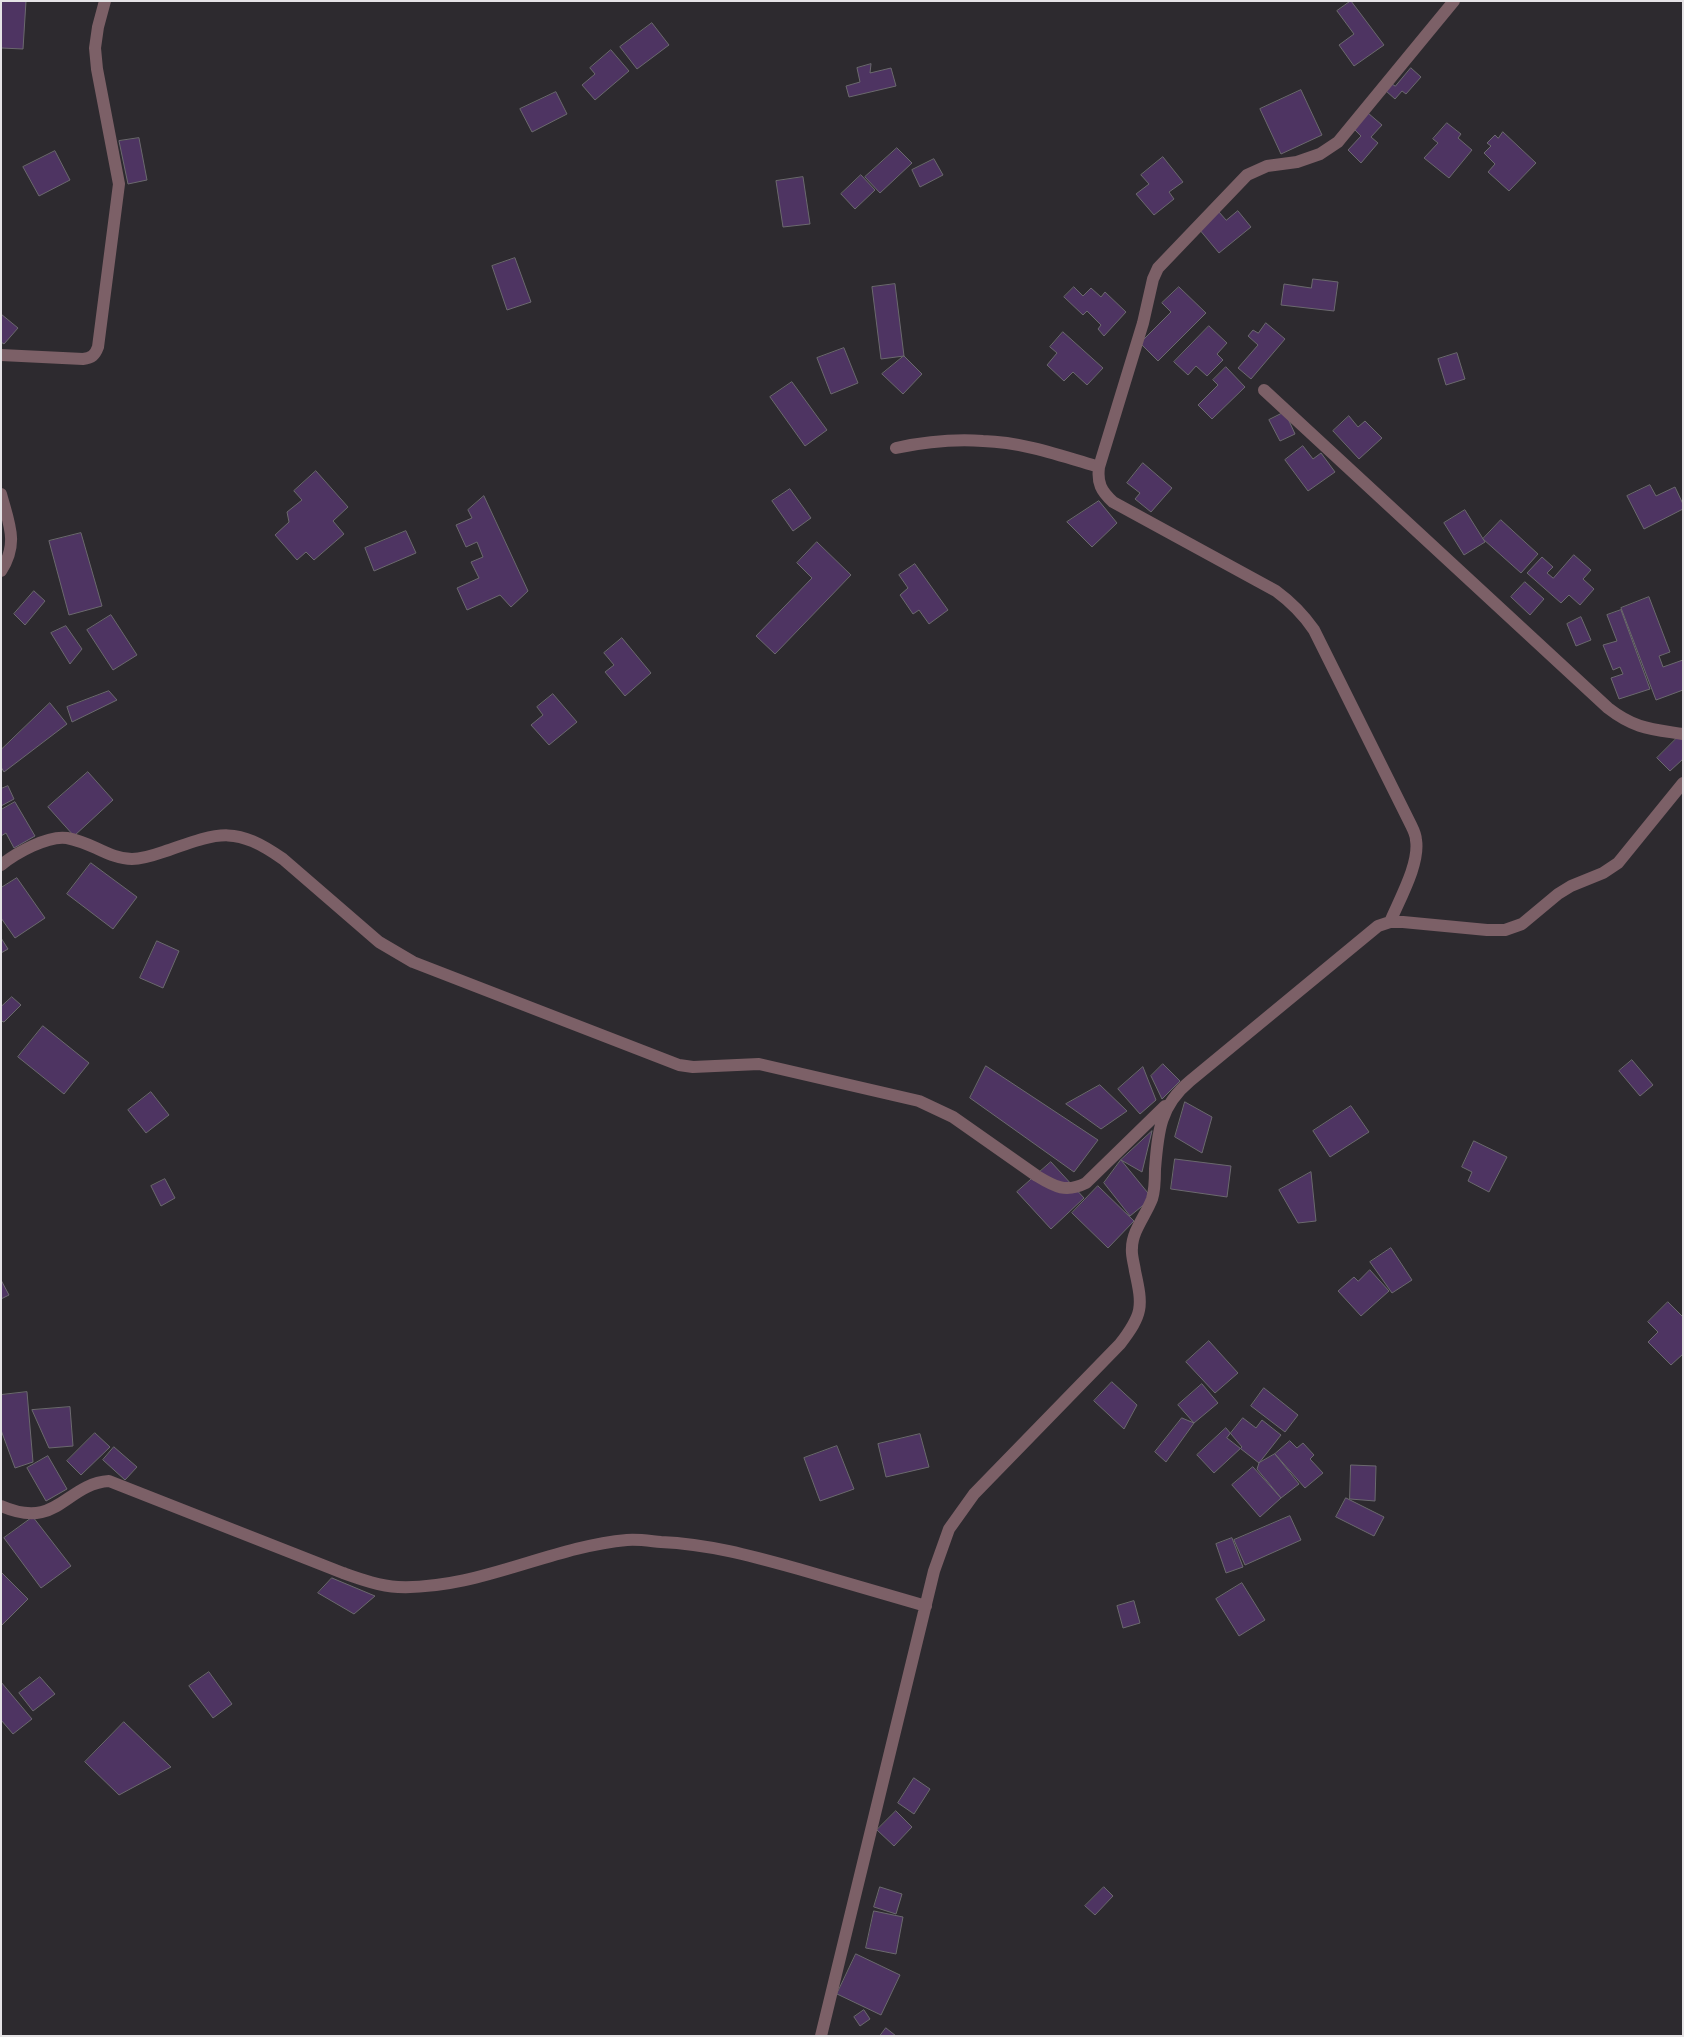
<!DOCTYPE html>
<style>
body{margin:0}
#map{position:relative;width:1684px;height:2037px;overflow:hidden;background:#2d2a2f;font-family:"Space Grotesk",sans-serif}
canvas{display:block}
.frame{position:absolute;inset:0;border:2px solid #e5e3e6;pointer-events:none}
</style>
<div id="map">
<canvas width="1684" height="2037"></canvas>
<div class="frame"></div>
</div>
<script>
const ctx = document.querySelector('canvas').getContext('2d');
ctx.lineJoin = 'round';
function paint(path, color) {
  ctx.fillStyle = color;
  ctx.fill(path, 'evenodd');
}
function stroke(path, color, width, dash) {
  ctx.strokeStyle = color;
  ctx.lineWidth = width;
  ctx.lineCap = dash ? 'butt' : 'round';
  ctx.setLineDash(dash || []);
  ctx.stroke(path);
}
const building = new Path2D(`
 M 1,1 L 26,1 L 23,49 L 1,48 Z
 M 1351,1 L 1384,45 L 1354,66 L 1339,45 L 1354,34 L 1337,11 Z
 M 652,23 L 669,45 L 637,69 L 620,47 Z
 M 611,50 L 629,71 L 595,100 L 582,85 L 595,74 L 590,68 Z
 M 871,64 L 870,73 L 891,68 L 896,86 L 849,97 L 846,86 L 860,82 L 857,68 Z
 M 1411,68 L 1421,77 L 1406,94 L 1402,91 L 1395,99 L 1386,91 L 1392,84 L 1395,86 Z
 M 1301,90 L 1322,135 L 1281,154 L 1260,109 Z
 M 556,92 L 567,114 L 532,132 L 520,109 Z
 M 1368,113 L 1382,125 L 1371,137 L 1378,143 L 1361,163 L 1348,150 L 1361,136 L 1354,129 Z
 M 1447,123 L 1461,134 L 1458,138 L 1472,150 L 1449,178 L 1424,158 L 1438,143 L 1433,139 Z
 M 1503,132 L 1536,163 L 1509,191 L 1488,172 L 1495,164 L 1484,153 L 1491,146 L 1487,143 L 1495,135 L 1498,138 Z
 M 139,138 L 147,180 L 128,184 L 119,141 Z
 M 897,148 L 912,163 L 880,193 L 865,177 Z
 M 55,151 L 70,180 L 39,196 L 23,167 Z
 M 1163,157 L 1183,182 L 1169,192 L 1174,199 L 1154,215 L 1136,194 L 1149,184 L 1141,175 Z
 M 934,159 L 943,175 L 920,187 L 912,170 Z
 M 861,175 L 875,190 L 855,209 L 841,194 Z
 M 803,177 L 810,224 L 783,227 L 776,181 Z
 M 1238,211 L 1251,227 L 1219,253 L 1199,229 L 1219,212 L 1226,220 Z
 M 515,258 L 531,302 L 507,310 L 492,266 Z
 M 1313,279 L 1338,282 L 1334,311 L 1281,305 L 1284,284 L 1311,288 Z
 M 895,284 L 904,356 L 881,359 L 872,287 Z
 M 1074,287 L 1083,296 L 1091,288 L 1101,297 L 1105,292 L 1126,312 L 1104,336 L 1098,329 L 1101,325 L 1087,311 L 1083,315 L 1064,297 Z
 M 1179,287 L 1206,313 L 1158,361 L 1140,343 L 1171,312 L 1162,303 Z
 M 1,314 L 18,328 L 4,344 L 1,342 Z
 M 1266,323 L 1285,339 L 1251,379 L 1238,368 L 1258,345 L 1248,336 L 1253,330 L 1258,333 Z
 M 1209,326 L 1227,343 L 1217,354 L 1223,360 L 1207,376 L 1196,366 L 1188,375 L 1174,362 Z
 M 1063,332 L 1103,368 L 1087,385 L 1073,372 L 1064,381 L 1047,365 L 1057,353 L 1050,347 Z
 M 844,348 L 858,383 L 831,394 L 817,358 Z
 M 1457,353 L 1465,379 L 1446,385 L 1438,359 Z
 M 904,356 L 922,374 L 903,394 L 882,374 Z
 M 1226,367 L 1245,387 L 1212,419 L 1198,405 L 1218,385 L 1213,380 Z
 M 792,382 L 827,430 L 805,446 L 770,397 Z
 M 1285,412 L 1295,434 L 1280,441 L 1269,420 Z
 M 1349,416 L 1358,427 L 1365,421 L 1382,438 L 1359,459 L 1333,431 Z
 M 1303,446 L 1313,459 L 1321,453 L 1335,472 L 1308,491 L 1285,460 Z
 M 1143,463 L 1172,488 L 1151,512 L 1135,499 L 1140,493 L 1127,483 Z
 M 316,471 L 348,507 L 333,521 L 344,534 L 314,560 L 306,552 L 297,560 L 275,535 L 289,522 L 287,512 L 302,500 L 294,491 Z
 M 1650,485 L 1656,496 L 1675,487 L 1683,504 L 1683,509 L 1644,529 L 1627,496 Z
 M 790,489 L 811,518 L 793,531 L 772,501 Z
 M 484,496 L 528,591 L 511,607 L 500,595 L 467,610 L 457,588 L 479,578 L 471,562 L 483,557 L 477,542 L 466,547 L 456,525 L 472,518 L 468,510 Z
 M 1099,501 L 1117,523 L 1092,547 L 1067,522 Z
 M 1465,510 L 1485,542 L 1464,555 L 1444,523 Z
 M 1501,520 L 1538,554 L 1521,573 L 1483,539 Z
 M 406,531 L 416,553 L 374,571 L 365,548 Z
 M 81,533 L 102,606 L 69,615 L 49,541 Z
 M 817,542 L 851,575 L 775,654 L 756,636 L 812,578 L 797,563 Z
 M 1574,555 L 1591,570 L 1583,579 L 1594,589 L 1580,605 L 1569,595 L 1561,603 L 1527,573 L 1542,557 L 1553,567 L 1547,573 L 1553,578 Z
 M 915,564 L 948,610 L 929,624 L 919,610 L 913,614 L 900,595 L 908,588 L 899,575 Z
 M 1525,582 L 1544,599 L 1530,615 L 1511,597 Z
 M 34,591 L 45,601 L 25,625 L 14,614 Z
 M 1649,597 L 1670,652 L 1659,656 L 1663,667 L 1683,660 L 1683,690 L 1656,700 L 1621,608 Z
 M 1621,610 L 1650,689 L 1619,699 L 1611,678 L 1623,674 L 1620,667 L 1613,670 L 1603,645 L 1617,641 L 1607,615 Z
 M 111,615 L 137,655 L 113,670 L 87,630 Z
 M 1581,617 L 1591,640 L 1576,646 L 1567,624 Z
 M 66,626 L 82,649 L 70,664 L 51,633 Z
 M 622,638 L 651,673 L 625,696 L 605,672 L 614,665 L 604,653 Z
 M 109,691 L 117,700 L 72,722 L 67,707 Z
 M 553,694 L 577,722 L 549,745 L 531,725 L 543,715 L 537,707 Z
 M 50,703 L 67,724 L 4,772 L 1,767 L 1,750 Z
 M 1679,736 L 1683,740 L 1683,759 L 1670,771 L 1657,758 Z
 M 88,772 L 113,800 L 74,836 L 48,807 Z
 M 8,786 L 14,799 L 1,806 L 1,789 Z
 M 15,802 L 35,836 L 14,848 L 6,833 L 1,836 L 1,810 Z
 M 91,863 L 137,897 L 113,929 L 67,894 Z
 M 17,878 L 45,918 L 15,938 L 1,918 L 1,888 Z
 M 1,938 L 8,949 L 1,953 Z
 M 157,941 L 179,951 L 163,988 L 140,978 Z
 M 12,997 L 21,1005 L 4,1022 L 1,1021 L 1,1007 Z
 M 43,1026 L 89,1063 L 64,1094 L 18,1057 Z
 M 1632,1060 L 1653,1085 L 1640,1096 L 1619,1071 Z
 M 1163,1064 L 1180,1081 L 1162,1099 L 1151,1076 Z
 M 986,1066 L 1098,1140 L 1074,1172 L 970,1098 Z
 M 1143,1067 L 1156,1100 L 1140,1114 L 1118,1089 Z
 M 1100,1085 L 1127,1111 L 1101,1129 L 1066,1104 Z
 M 151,1092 L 169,1115 L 146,1133 L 128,1110 Z
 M 1185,1102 L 1212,1117 L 1202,1153 L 1175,1137 Z
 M 1351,1106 L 1369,1132 L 1330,1157 L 1313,1131 Z
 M 1152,1131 L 1142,1172 L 1121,1160 Z
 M 1474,1141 L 1507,1157 L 1489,1192 L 1468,1181 L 1472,1172 L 1462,1167 Z
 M 1175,1159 L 1231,1166 L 1227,1197 L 1171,1189 Z
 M 1121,1160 L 1152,1198 L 1130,1216 L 1104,1183 Z
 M 1051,1162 L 1084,1198 L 1051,1229 L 1017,1192 Z
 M 1311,1172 L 1316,1221 L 1298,1223 L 1279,1190 Z
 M 165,1179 L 175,1198 L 161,1206 L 151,1186 Z
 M 1098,1186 L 1134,1221 L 1108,1248 L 1072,1213 Z
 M 1391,1248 L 1412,1280 L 1392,1293 L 1370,1262 Z
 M 1370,1270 L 1389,1291 L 1361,1316 L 1338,1291 L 1354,1277 L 1358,1281 Z
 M 1,1280 L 9,1295 L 1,1299 Z
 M 1668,1302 L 1683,1317 L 1683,1354 L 1671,1365 L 1648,1342 L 1658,1332 L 1648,1322 Z
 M 1209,1341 L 1238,1373 L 1215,1393 L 1186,1362 Z
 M 1112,1382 L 1137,1405 L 1124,1429 L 1094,1401 Z
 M 1202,1384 L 1218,1403 L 1194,1423 L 1178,1405 Z
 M 1264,1388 L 1298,1415 L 1285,1432 L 1251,1406 Z
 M 27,1392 L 33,1462 L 15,1468 L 1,1430 L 1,1395 Z
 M 70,1407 L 73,1446 L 49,1448 L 32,1410 Z
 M 1182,1418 L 1194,1423 L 1166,1462 L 1155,1452 Z
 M 1243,1418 L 1256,1428 L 1262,1420 L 1281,1435 L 1259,1463 L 1227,1438 Z
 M 1226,1428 L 1242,1447 L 1214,1473 L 1197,1455 Z
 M 95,1433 L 110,1447 L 81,1475 L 67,1461 Z
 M 920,1434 L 929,1467 L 886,1477 L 878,1444 Z
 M 1290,1441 L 1297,1448 L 1303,1443 L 1314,1455 L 1310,1459 L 1323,1473 L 1305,1488 L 1275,1454 Z
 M 837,1446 L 854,1489 L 820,1501 L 804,1458 Z
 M 114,1447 L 137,1467 L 125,1480 L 103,1460 Z
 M 1275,1454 L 1299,1484 L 1281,1498 L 1257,1469 L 1259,1463 Z
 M 48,1456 L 67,1489 L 46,1501 L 27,1468 Z
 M 1351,1465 L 1376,1466 L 1375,1501 L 1350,1499 Z
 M 1253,1467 L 1281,1498 L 1260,1517 L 1232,1485 Z
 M 1346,1498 L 1384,1517 L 1374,1536 L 1336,1517 Z
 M 1290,1516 L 1301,1540 L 1245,1565 L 1234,1540 Z
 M 33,1517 L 71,1566 L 41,1588 L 4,1538 Z
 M 1232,1538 L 1243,1567 L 1226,1573 L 1216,1544 Z
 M 1,1572 L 28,1599 L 1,1626 Z
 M 332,1578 L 375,1596 L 354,1614 L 318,1593 Z
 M 1242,1583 L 1265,1620 L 1239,1636 L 1216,1599 Z
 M 1134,1601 L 1140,1623 L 1123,1628 L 1117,1606 Z
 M 209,1672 L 232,1704 L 213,1718 L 189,1686 Z
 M 40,1677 L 55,1694 L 33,1711 L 19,1693 Z
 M 1,1682 L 32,1719 L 13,1734 L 1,1720 Z
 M 124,1722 L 171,1767 L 119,1795 L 85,1762 Z
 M 914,1778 L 930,1789 L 914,1814 L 898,1803 Z
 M 896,1811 L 912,1827 L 894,1846 L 877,1830 Z
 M 880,1887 L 902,1894 L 896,1914 L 874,1907 Z
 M 1104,1887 L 1113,1896 L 1095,1915 L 1085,1906 Z
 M 874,1911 L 903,1917 L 896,1954 L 866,1948 Z
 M 856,1954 L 900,1975 L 881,2015 L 837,1994 Z
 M 864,2010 L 870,2019 L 860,2026 L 854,2017 Z
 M 886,2028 L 896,2036 L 880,2036 Z`);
const minor = new Path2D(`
 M 1,355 L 83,359 C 92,358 95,355 98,347 L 119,184 L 97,69 L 95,48 L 98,27 L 105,1
 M 1264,390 L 1608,708 C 1635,729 1651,729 1683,734
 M 896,448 C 924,442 954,439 983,441 C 1023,442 1062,456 1099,467
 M 1,494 C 9,524 19,543 1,571
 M 1,865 C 16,853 48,835 67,838 C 77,840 87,844 96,848 C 107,853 119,859 132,859 C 145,859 157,854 169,850 C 220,832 236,826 283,859 L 379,942 L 413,962 L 679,1065 L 693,1067 L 759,1064 L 919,1101 L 953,1117 L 1037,1176 C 1055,1187 1066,1193 1086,1183 L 1165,1106
 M 1390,922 C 1399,900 1420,864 1416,840 C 1416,835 1413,829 1411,825 L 1314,630 C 1303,614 1291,602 1276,591 L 1113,502 C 1101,491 1097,483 1099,467 L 1143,323 L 1153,279 L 1158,268 L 1247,175 L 1267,166 L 1297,162 L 1320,154 L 1338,142 L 1454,1
 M 1,1506 C 58,1531 65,1484 109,1481 L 343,1573 C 360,1579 379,1586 398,1587 C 478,1590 549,1547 627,1540 C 638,1539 650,1541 661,1542 C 710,1544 755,1557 802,1570 C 843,1582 885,1594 926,1606
 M 821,2036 L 934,1571 L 949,1529 L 974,1494 L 1120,1344 C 1143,1314 1143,1307 1135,1271 C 1134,1263 1131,1255 1132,1248 C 1132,1231 1146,1215 1152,1199 C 1155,1190 1155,1178 1155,1169 C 1158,1131 1160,1106 1190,1081 L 1378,926 L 1390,922 L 1403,922 L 1487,930 L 1505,930 L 1522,924 L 1558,894 L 1571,886 L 1603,873 L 1618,863 L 1683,783`);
paint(building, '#4e3462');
stroke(building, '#6b696e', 1);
stroke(minor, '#7c6067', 12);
</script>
